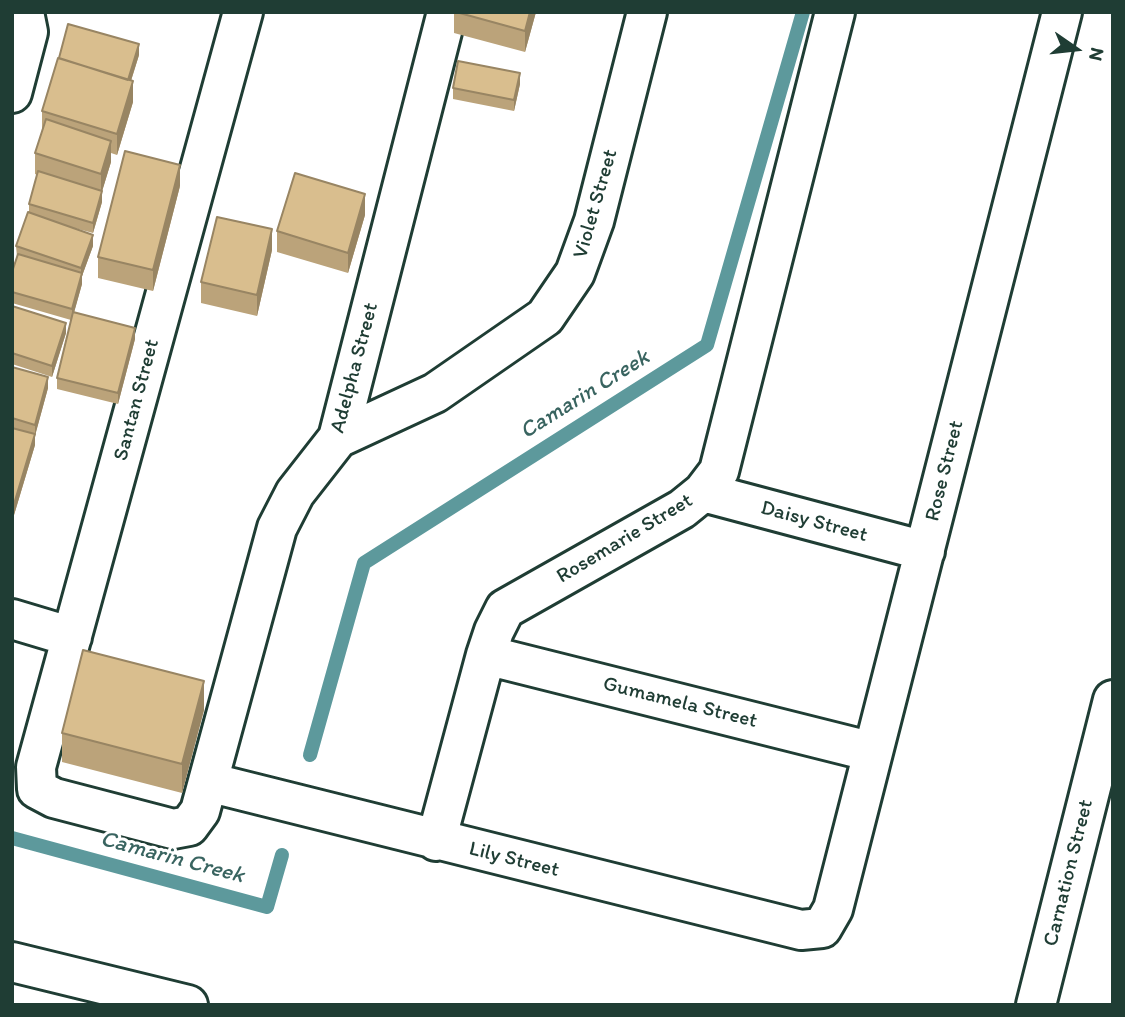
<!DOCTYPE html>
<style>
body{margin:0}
#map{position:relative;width:1125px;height:1017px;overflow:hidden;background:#fff;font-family:Itim,sans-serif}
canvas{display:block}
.frame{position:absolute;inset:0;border:14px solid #1f3d34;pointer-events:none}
.north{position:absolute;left:1041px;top:14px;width:70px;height:70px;-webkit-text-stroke:5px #fff;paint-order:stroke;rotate:104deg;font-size:19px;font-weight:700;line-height:28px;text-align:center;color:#1f3d34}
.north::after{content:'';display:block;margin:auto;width:24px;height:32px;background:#1f3d34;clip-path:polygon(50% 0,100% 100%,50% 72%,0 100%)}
</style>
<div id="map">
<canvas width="1125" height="1017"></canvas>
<div class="frame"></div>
<div class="north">N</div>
</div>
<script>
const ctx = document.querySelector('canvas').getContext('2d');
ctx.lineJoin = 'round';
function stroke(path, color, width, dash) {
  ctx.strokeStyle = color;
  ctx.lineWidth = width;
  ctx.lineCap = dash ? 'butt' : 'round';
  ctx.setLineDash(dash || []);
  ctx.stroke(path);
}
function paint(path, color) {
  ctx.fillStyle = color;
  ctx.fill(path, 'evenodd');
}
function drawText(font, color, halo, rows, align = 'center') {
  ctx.font = font + ' Itim,sans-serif';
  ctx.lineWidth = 6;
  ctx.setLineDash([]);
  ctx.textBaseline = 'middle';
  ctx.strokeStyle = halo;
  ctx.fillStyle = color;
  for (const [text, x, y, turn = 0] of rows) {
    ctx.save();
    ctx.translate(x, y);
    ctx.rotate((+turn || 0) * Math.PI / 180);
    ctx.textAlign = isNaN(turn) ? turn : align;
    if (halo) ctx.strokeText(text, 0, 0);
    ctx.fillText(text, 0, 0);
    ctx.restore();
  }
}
const stream = new Path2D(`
 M 310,755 L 364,563 L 707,345 L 803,12
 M 12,838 L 267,907 L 282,855`);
const minor = new Path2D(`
 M 243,12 L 36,767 L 37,789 L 54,798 L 173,829 L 189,826 L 200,811 L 277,528 L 295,493 L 338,438 L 447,12
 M 12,93 L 28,32 L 24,12
 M 338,438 L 435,393 L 545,317 L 575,273 L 594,221 L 647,12
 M 703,492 L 925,551
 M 12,619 L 72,637
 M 486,655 L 873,752
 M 208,782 L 801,930 L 822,928 L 833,909 L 1062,12
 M 436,841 L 486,655 L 494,631 L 505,609 L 682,509 L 703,492 L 719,471 L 835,12
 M 12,962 L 188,1005
 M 1036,1005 L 1113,700`);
const wall = new Path2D(`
 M 454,12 L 536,12 L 525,52 L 454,33 Z
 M 139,55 L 131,81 L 133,102 L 117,155 L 111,153 L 111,162 L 102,191 L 102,202 L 93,233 L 63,225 L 93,246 L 82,276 L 82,284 L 74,312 L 135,339 L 118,404 L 57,389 L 57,378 L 71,320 L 12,303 L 12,272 L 17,257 L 16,246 L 29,213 L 29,204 L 37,175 L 35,174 L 35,153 L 42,132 L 42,111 Z
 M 520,84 L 514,111 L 453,99 L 453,88 Z
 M 180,186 L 153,291 L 98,278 L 98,257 Z
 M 365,215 L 348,273 L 277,252 L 277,231 Z
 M 272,250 L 257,316 L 201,303 L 201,282 Z
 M 12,306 L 66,333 L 52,377 L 12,364 Z
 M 12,367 L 48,388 L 35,435 L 35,445 L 14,515 L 12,514 Z
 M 204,710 L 182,793 L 62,762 L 62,733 Z`);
const shadedWall = new Path2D(`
 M 530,12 L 536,12 L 525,52 L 525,31 Z
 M 139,44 L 139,55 L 127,93 L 127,82 Z
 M 520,73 L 520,84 L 514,111 L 514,100 Z
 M 133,81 L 133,102 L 117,155 L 117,134 Z
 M 111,141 L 111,162 L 101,195 L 101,174 Z
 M 180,165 L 180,186 L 153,291 L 153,270 Z
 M 102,191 L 102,202 L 93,233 L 93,223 Z
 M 365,194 L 365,215 L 348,273 L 348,253 Z
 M 272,229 L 272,250 L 257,316 L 257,295 Z
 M 93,235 L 93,246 L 82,276 L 82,284 L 72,320 L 72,309 L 81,277 L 81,268 Z
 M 66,323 L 66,333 L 52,377 L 52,366 Z
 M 135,328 L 135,339 L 118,404 L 118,393 Z
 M 48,377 L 48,388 L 35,436 L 35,425 Z
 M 35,434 L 35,445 L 14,515 L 14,504 Z
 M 204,681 L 204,710 L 182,793 L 182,764 Z`);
const building = new Path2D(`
 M 456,12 L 530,12 L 525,31 Z
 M 68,24 L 139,44 L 128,80 L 59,58 Z
 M 58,58 L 133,81 L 117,134 L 42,111 Z
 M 458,61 L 520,73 L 514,100 L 453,88 Z
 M 46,119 L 111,141 L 101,174 L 35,153 Z
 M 125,151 L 180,165 L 153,270 L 98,257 Z
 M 38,171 L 102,191 L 93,223 L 29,204 Z
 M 295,173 L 365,194 L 348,253 L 277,231 Z
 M 28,212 L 93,235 L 81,268 L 16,246 Z
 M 217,217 L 272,229 L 257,295 L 201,282 Z
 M 18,254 L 82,273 L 72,309 L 12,292 L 12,272 Z
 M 12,306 L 66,323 L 52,366 L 12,353 Z
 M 73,312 L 135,328 L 118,393 L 57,378 Z
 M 12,367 L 48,377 L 35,425 L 12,418 Z
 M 12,428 L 35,434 L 14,504 L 12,504 Z
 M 83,650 L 204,681 L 182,764 L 62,733 Z`);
const streetNames = [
 ["Violet Street",596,204,-74],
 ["Adelpha Street",355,368,-75],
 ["Santan Street",137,400,-75],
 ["Rose Street",945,471,-76],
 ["Daisy Street",814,522,15],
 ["Rosemarie Street",625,539,-31],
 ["Gumamela Street",680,703,14],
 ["Lily Street",514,860,14],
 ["Carnation Street",1069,873,-76]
];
const waterNames = [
 ["Camarin Creek",585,395,-32],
 ["Camarin Creek",172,858,15]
];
stroke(stream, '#5d999c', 14);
stroke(minor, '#1f3d34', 44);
stroke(minor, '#fff', 38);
paint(wall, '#bba37a');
paint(shadedWall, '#988563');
paint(building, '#d9be8e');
stroke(building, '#988563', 2);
drawText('21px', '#1f3d34', '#fff', streetNames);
drawText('italic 23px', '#396460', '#fff', waterNames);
</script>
